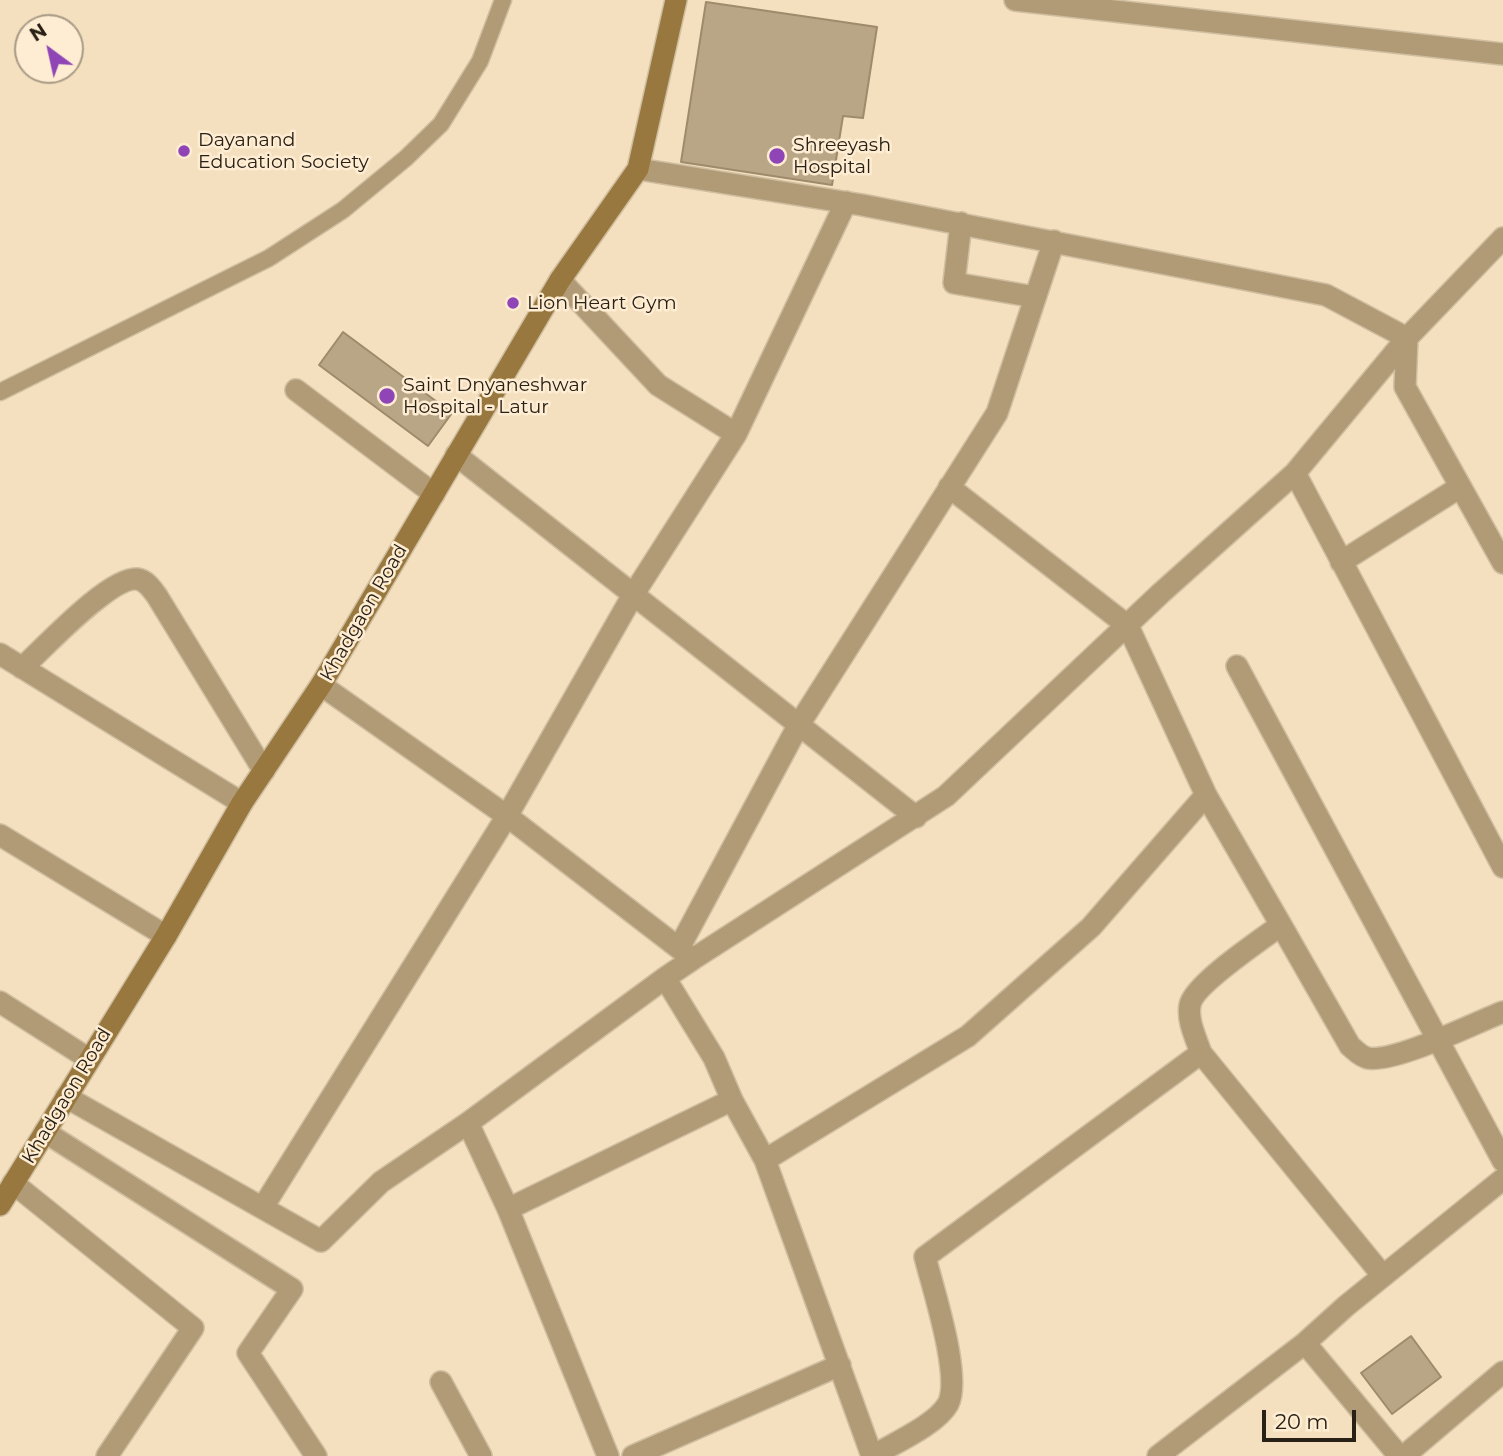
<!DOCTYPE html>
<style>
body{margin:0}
#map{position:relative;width:1503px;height:1456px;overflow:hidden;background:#f4e0be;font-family:Montserrat,sans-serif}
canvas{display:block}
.north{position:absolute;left:14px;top:14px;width:70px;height:70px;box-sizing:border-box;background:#feedd3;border:2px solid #a99b87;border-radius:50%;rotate:327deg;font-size:19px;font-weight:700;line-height:28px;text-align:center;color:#292115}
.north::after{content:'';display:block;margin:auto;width:24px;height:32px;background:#9045b7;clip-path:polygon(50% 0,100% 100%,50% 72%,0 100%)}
.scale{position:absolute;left:1262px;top:1410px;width:94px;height:32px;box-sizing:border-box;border:4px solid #292115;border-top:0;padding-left:9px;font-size:21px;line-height:24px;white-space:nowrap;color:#292115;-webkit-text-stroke:5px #feedd3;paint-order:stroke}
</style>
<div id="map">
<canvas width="1503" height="1456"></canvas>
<div class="north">N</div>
<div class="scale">20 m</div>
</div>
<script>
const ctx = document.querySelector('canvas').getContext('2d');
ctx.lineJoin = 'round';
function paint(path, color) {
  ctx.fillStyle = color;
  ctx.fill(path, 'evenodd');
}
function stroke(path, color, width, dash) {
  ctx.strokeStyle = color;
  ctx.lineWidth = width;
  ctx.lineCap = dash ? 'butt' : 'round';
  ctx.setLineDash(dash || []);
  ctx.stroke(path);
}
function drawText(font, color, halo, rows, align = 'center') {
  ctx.font = font + ' Montserrat,sans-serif';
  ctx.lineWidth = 5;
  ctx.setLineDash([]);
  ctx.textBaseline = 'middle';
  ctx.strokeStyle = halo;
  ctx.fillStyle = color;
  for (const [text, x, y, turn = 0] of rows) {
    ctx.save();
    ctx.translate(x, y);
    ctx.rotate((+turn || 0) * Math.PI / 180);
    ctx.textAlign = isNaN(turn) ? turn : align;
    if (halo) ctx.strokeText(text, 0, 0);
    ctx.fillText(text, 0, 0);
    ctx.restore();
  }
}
const building = new Path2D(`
 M 706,2 L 877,27 L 863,118 L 843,116 L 832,185 L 681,162 Z
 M 343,332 L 452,413 L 428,446 L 319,365 Z
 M 1411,1336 L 1441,1377 L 1392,1414 L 1361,1373 Z`);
const lane = new Path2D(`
 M 0,392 L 269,258 L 343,210 L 406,158 L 441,124 L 480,61 L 503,0`);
const street = new Path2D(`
 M 1015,0 L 1503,54
 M 638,169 L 862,205 L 1326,295 L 1407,338 L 1405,387 L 1503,563
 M 961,223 L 954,283 L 1035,297
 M 560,280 L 658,385 L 736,434
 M 296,390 L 434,494
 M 456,455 L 916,817
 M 1295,473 L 1503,867
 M 1341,562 L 1460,487
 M 0,654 L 242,803
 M 1237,666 L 1503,1161
 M 22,668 C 43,649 110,576 137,579 C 146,580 152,589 157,596 L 264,771
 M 321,685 L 507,816 L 693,959 L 946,796 L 1161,593 L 1295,473 L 1407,338 L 1503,238
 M 1206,795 L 1281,925
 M 0,835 L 166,936
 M 679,948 L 798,726 L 997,413 L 1054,241
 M 665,978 L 714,1058 L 732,1100 L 765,1160 L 872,1456
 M 0,1002 L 89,1059
 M 66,1097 L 321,1241 L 381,1182 L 468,1123 L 665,978 L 693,959
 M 468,1123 L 508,1209 L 732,1100
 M 45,1132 L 292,1289 L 248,1353 L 316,1456
 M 765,1160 L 968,1036 L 1091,927 L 1206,795 L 1128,626 L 949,487
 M 13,1183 L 193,1328 L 107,1456
 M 263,1207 L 507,816 L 633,595 L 736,434 L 846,202
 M 508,1209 L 608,1456
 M 1383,1276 L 1201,1053 C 1196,1038 1187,1021 1190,1005 C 1193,985 1262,939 1281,925 L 1350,1046 C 1355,1050 1361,1057 1368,1058 C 1395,1063 1474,1023 1503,1012
 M 1305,1343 L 1399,1456
 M 441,1382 L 481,1456
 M 633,1456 L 840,1365
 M 873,1456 C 894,1443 936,1425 948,1404 C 962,1377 933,1289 925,1257 L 1201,1053
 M 1158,1456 L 1305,1343 L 1346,1306 L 1503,1179
 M 1404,1456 L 1503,1372`);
const secondary = new Path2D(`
 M 0,1205 L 166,936 L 242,803 L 321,685 L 560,280 L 638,169 L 676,0`);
const markers = [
 [184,151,7,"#9045b7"],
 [777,156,9,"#9045b7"],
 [513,303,7,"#9045b7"],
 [387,396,9,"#9045b7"]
];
const poiNames = [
 ["Dayanand",198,140],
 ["Education Society",198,162],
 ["Shreeyash",793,145],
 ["Hospital",793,167],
 ["Lion Heart Gym",527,303],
 ["Saint Dnyaneshwar",403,385],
 ["Hospital - Latur",403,407]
];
const streetNames = [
 ["Khadgaon Road",364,613,-60],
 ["Khadgaon Road",67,1096,-59]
];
paint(building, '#b9a687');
stroke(building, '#9d8b6c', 2);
stroke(lane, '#cfbea0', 19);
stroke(street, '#cfbea0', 24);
stroke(secondary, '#cfbea0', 24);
stroke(lane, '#b19b77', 16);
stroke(street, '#b19b77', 21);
stroke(secondary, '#98783e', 21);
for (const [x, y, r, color] of markers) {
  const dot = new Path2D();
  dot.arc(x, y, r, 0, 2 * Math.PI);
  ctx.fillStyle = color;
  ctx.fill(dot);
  stroke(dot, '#feedd3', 2.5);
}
drawText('19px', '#292115', '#feedd3', poiNames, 'left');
drawText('19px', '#292115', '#feedd3', streetNames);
</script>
